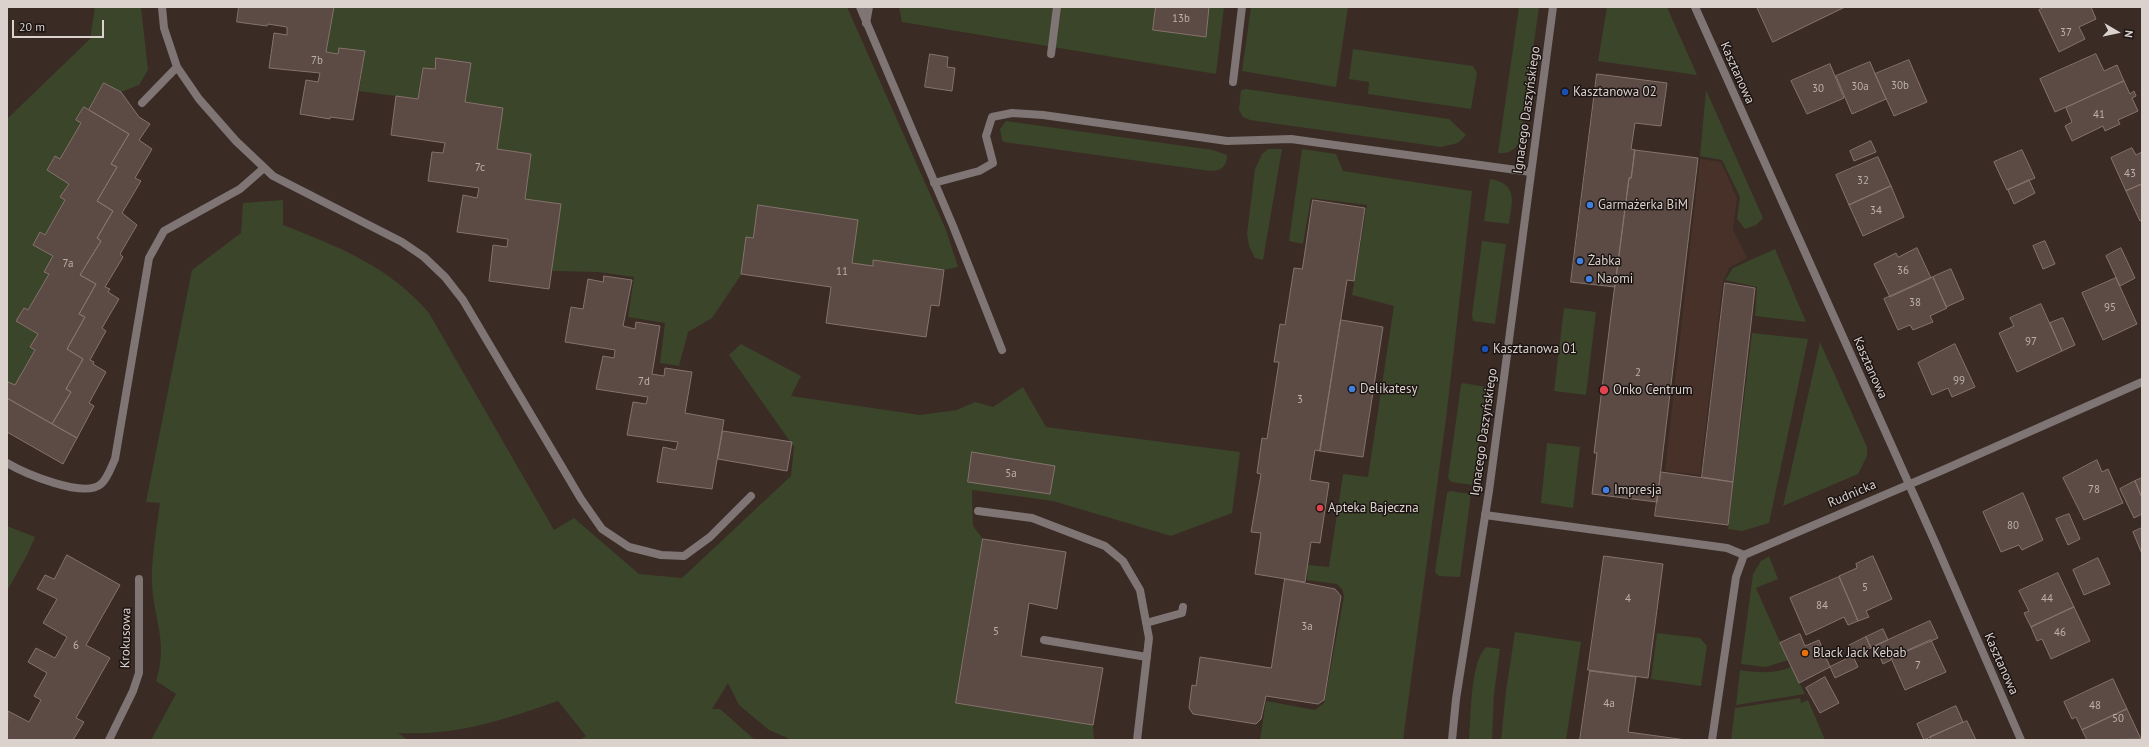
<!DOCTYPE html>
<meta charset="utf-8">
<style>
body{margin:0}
#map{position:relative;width:2149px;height:747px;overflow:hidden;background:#3a2b25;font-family:"PT Sans",sans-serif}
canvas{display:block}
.frame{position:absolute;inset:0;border:8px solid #dbd1cd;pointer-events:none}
.north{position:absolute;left:2097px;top:12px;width:40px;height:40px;-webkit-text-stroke:3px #1c1513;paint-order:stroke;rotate:99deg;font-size:11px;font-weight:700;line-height:16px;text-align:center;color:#dbd1cd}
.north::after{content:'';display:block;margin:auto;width:14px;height:18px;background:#dbd1cd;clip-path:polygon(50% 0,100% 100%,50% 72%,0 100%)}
.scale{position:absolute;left:12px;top:20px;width:92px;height:18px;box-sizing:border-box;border:2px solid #dbd1cd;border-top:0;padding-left:5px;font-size:12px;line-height:14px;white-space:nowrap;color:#dbd1cd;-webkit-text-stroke:3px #1c1513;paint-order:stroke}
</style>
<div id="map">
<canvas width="2149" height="747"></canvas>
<div class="frame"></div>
<div class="north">N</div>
<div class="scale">20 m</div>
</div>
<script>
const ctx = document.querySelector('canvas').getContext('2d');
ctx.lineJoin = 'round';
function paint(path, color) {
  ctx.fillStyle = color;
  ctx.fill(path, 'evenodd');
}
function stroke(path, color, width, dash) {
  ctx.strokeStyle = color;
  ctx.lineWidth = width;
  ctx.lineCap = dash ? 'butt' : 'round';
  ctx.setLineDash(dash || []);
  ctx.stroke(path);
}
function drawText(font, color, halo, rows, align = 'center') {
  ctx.font = font + ' "PT Sans",sans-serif';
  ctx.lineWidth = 3;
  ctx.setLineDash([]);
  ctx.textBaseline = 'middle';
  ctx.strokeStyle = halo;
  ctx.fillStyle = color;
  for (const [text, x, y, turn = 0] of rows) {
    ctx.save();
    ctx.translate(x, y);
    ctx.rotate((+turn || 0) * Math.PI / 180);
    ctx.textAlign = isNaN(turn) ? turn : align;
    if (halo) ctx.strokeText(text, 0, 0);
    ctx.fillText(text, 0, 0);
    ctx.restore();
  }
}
const built = new Path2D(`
 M 1700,159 L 1721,162 L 1737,198 L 1733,230 L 1747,258 L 1729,268 L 1723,282 L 1700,475 L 1665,471 Z`);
const green = new Path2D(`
 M 95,7 L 141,7 L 148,70 L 139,85 L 121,92 L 104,83 L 89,110 L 84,107 L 76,120 L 81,123 L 60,159 L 55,156 L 47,170 L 69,184 L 60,197 L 65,200 L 45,235 L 40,232 L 33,244 L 53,256 L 45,272 L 49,274 L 28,310 L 24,308 L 16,321 L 38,334 L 30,347 L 35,350 L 15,385 L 8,382 L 7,385 L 7,119 L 90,39 Z
 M 334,7 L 847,7 L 946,230 L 958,267 L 944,270 L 873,261 L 873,266 L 852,263 L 858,220 L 758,205 L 753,238 L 746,237 L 741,275 L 712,318 L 688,332 L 679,366 L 660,363 L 665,323 L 628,317 L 634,277 L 598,272 L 552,271 L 561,204 L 525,199 L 531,154 L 497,149 L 503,108 L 465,102 L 471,63 L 436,58 L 435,69 L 422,68 L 418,99 L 359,91 L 365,51 L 339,48 L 338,54 L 326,52 Z
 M 899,7 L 1224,7 L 1216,74 L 902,22 Z
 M 1251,7 L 1348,7 L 1336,87 L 1242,71 Z
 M 1519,7 L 1539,7 L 1520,141 C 1515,150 1509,154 1498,153 Z
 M 1607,7 L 1667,7 L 1697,75 L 1598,61 Z
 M 1353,49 L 1473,66 L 1477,73 L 1471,109 L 1368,94 L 1369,82 L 1349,79 Z
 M 1246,89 L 1449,119 L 1466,135 L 1458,143 L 1441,147 L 1250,120 L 1243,117 L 1239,110 L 1241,90 Z
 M 1706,90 L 1763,218 L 1756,225 L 1745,229 L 1737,219 L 1740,197 L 1722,160 L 1700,156 Z
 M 1006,121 L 1213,150 L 1227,155 C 1227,167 1221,171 1210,171 L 1004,142 L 1002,140 L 1000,129 Z
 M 1268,149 L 1282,149 L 1263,260 L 1255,258 L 1249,246 L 1247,234 L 1255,169 L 1262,154 Z
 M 1302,149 L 1336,154 L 1343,171 L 1472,191 L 1446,419 L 1403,740 L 1260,740 L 1266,701 L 1315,710 L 1324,703 L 1344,596 L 1342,589 L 1337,584 L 1307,580 L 1308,565 L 1329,567 L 1343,474 L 1368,477 L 1394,306 L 1352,295 L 1367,205 L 1311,198 L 1303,244 L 1289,241 Z
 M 1490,179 C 1519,184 1512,202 1509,224 L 1484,221 Z
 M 283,200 L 283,225 C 339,247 389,266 429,313 L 554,530 L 574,518 L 639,574 L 682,578 L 791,476 L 794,447 L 729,355 L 741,344 L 801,376 L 791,396 L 920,415 L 957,410 L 975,402 L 993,407 L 1023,387 L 1046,427 L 1240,452 L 1232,513 L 1171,536 L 1053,501 L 972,490 L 973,526 L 983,539 L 956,703 L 1093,725 L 1094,740 L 792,740 L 769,730 L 739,705 L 728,683 L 712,709 L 720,709 L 755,740 L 580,740 L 586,736 L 558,701 C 502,720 458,736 398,733 L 408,740 L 151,740 L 176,694 L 156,681 C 169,642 153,619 152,582 C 151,560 157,526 160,503 L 146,502 L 192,270 L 241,233 L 243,203 Z
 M 1482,241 L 1506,244 L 1495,324 L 1473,321 L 1472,315 Z
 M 1775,249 L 1806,322 L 1755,316 L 1757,287 L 1725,280 L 1733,268 Z
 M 1564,308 L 1596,312 L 1586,395 L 1554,391 Z
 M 1752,333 L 1808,339 L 1769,523 L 1742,531 L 1728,529 Z
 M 1820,342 L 1867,447 L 1867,456 L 1858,474 L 1783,506 Z
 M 1463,383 L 1486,387 L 1473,485 L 1451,482 L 1448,478 L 1461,385 Z
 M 1547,443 L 1580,447 L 1573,508 L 1541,503 Z
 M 1450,491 L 1471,494 L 1460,577 L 1439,576 L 1435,572 L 1447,493 Z
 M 7,526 L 35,537 L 28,553 L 7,591 Z
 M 1769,556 L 1778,579 L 1756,588 L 1788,660 L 1766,667 L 1741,664 L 1753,574 L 1761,561 Z
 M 1515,632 L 1581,642 L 1566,740 L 1501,740 L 1506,691 Z
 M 1657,633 L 1700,638 L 1707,646 L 1701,686 L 1651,679 Z
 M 1486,647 L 1500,649 L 1494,694 L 1492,740 L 1469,740 C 1471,716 1470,663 1486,647 Z
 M 1791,667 L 1805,694 L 1736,705 L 1740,670 C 1758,673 1775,674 1791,667 Z
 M 1800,698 L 1801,703 L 1808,700 L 1825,740 L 1731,740 L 1735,708 Z`);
const building = new Path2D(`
 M 239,7 L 334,7 L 326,52 L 338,54 L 339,48 L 365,51 L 353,120 L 330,117 L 330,119 L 300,114 L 306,80 L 318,82 L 320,73 L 269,68 L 274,33 L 287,35 L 287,27 L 268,24 L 267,26 L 237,22 Z
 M 1156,7 L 1209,7 L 1206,37 L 1153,30 Z
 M 1757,7 L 1845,7 L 1773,42 Z
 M 2045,7 L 2091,7 L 2096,19 L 2079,27 L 2085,39 L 2059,52 L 2039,10 Z
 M 930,54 L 948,57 L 947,67 L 955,68 L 952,91 L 925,87 Z
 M 2096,54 L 2104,71 L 2117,65 L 2124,81 L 2055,112 L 2040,79 Z
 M 436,58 L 471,63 L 465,102 L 503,108 L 497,149 L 531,154 L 525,199 L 561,204 L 549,289 L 489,281 L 493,245 L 507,247 L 508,239 L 457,232 L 463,195 L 477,198 L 479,188 L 428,181 L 432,152 L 443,153 L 445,143 L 391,135 L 396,96 L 418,99 L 423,68 L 435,69 Z
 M 1909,60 L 1927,102 L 1894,116 L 1875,74 Z
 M 1870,62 L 1886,99 L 1852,114 L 1836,76 Z
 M 1830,64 L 1844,98 L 1807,114 L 1791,81 Z
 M 1597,74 L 1667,83 L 1661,126 L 1635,123 L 1631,149 L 1635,150 L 1631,178 L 1629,178 L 1615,287 L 1571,282 Z
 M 2124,81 L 2130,94 L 2134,91 L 2136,96 L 2132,98 L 2138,111 L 2118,120 L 2120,124 L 2105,131 L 2103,126 L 2072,141 L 2065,126 L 2072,122 L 2066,108 Z
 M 104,83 L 121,92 L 139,117 L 150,124 L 139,140 L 152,149 L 135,178 L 141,181 L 122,213 L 137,225 L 120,254 L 123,257 L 105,287 L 110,289 L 108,292 L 119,299 L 102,328 L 106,331 L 90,360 L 94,362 L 93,364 L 106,372 L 89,403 L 94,406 L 77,438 L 52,424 L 71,392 L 66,389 L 83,359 L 67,349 L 85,317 L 79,314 L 96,284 L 80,275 L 101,241 L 97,238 L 113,211 L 97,201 L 117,167 L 111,164 L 129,134 L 89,110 Z
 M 84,107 L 129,134 L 111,164 L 117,167 L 97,201 L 113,211 L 97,238 L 101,241 L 80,275 L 96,284 L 79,314 L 85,317 L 67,349 L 83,359 L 66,389 L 71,392 L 52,424 L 7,398 L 7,385 L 8,382 L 15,385 L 35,350 L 30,347 L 38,334 L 16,321 L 24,308 L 28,310 L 49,274 L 44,272 L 53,256 L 33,245 L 40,232 L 45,235 L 65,200 L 60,197 L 69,184 L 47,170 L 55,156 L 60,159 L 81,123 L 76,120 Z
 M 1871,141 L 1876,152 L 1854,161 L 1850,151 Z
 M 2132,148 L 2136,155 L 2142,152 L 2142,184 L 2126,191 L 2111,158 Z
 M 1635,150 L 1698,158 L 1657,502 L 1592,494 L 1597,453 L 1594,453 L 1612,307 L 1629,178 L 1631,178 Z
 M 2022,150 L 2035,178 L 2007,190 L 1994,162 Z
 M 1878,157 L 1891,186 L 1849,205 L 1836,175 Z
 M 2029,180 L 2035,193 L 2014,204 L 2008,190 Z
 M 2142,184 L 2142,220 L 2140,221 L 2126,191 Z
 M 1891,186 L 1904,217 L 1863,236 L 1849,205 Z
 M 1313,200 L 1365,208 L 1354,281 L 1347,280 L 1320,451 L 1315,450 L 1310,480 L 1329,483 L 1320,543 L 1311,542 L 1305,582 L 1255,574 L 1261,533 L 1251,532 L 1261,474 L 1257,473 L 1262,438 L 1267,439 L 1279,362 L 1274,362 L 1280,324 L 1285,325 L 1294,268 L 1302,269 Z
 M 758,205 L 858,220 L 852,263 L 873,266 L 873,260 L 944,270 L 939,306 L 931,305 L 926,337 L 826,323 L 831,287 L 741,274 L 746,237 L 753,238 Z
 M 2045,241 L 2055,264 L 2043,269 L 2033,246 Z
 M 1917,248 L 1931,278 L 1890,297 L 1874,264 L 1896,253 L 1898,257 Z
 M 2121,248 L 2135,278 L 2120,286 L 2106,256 Z
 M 1951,269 L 1964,299 L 1946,307 L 1933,277 Z
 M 604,276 L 632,280 L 623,326 L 635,329 L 636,322 L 660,326 L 652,374 L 664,376 L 665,368 L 692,372 L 685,413 L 724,420 L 712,489 L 657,482 L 663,447 L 676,450 L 678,442 L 627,435 L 633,402 L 646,404 L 648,397 L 596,389 L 603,356 L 614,358 L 615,350 L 565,342 L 571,307 L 583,309 L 588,279 L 603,282 Z
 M 1933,277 L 1947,308 L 1930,316 L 1933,322 L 1913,330 L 1910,325 L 1898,330 L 1884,299 Z
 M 2116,278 L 2137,324 L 2103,340 L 2082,293 Z
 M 1725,283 L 1755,288 L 1733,482 L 1702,477 Z
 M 2041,304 L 2062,351 L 2017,372 L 1999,333 L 2014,326 L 2010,318 Z
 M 2063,318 L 2075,345 L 2062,351 L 2050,323 Z
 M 1341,320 L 1383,327 L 1363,457 L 1320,451 Z
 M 1955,344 L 1975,387 L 1952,397 L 1948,388 L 1932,395 L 1918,363 Z
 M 7,398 L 77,438 L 63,464 L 7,432 Z
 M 723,431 L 792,442 L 787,471 L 718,459 Z
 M 972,452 L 1055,466 L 1050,494 L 968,482 Z
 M 2097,460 L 2102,472 L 2108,469 L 2123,503 L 2084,520 L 2063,478 Z
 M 1661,472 L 1733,482 L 1728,525 L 1655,516 Z
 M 2142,478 L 2142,498 L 2135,481 Z
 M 2135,481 L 2142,498 L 2142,514 L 2134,518 L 2120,489 Z
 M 2023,493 L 2043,540 L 2022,550 L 2019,545 L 2001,552 L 1983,512 Z
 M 2069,514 L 2080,539 L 2068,545 L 2056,519 Z
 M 2142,528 L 2142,554 L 2133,532 Z
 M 983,539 L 1066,552 L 1057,609 L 1029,603 L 1021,656 L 1103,668 L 1093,725 L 956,703 Z
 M 67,555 L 120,585 L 86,645 L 110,658 L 76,718 L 84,722 L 73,740 L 7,740 L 8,711 L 29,722 L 41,700 L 34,696 L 47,673 L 28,662 L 36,648 L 55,658 L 67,637 L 43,623 L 57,599 L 37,589 L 45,575 L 54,579 Z
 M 1604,556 L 1663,564 L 1648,678 L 1588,670 Z
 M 1873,556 L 1892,599 L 1866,611 L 1869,617 L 1858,621 L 1839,576 L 1857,568 L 1856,564 Z
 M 2098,558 L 2110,584 L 2084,595 L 2073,570 Z
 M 2058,573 L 2074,607 L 2031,627 L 2024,613 L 2029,611 L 2019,591 Z
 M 1839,577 L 1858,621 L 1848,625 L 1844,617 L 1806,635 L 1790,598 Z
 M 1285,579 L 1335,589 L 1341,596 L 1324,700 L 1318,704 L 1266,696 L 1261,719 L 1256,724 L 1193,714 L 1189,708 L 1192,685 L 1196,686 L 1200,657 L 1271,668 Z
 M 2074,607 L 2090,641 L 2051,659 L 2042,639 L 2037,641 L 2031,627 Z
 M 1930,621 L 1938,638 L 1891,658 L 1891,660 L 1883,664 L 1875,646 Z
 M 1883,629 L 1888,640 L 1871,648 L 1866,637 Z
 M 1800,634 L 1805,646 L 1819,640 L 1830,667 L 1799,683 L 1780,643 Z
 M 1866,637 L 1871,648 L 1853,656 L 1848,646 Z
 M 1931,640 L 1946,672 L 1905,690 L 1891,658 Z
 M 1853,656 L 1858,667 L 1835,678 L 1830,667 Z
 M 1590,671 L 1636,677 L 1628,732 L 1686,740 L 1580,740 Z
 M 1825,677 L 1839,703 L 1820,713 L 1806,688 Z
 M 2113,679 L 2127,709 L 2082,730 L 2076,717 L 2072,719 L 2064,702 Z
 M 1956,706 L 1963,722 L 1924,740 L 1917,724 Z
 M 2127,709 L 2141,739 L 2087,740 L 2082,730 Z
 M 1967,721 L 1976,740 L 1931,740 L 1930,737 Z`);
const service = new Path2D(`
 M 162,7 L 164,28 L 177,67 L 199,99 L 236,141 L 273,176 L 402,242 L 424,257 L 445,277 L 463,300 L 581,499 L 602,529 L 629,547 L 661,555 L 684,556 L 710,537 L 751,496
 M 866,23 L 869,7
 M 1051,54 L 1057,7
 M 1233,82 L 1242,7
 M 142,103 L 177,67
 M 934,183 L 979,171 L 993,163 L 986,136 L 992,117 L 1012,113 L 1043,115 L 1227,141 L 1291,139 L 1531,172
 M 7,463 C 24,473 84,499 101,484 C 108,478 111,467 115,459 L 149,258 L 164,231 L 240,189 L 264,168
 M 978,511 L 1032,518 L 1105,546 L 1123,561 L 1140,590 L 1149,638 L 1137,740
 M 1485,515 L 1727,548 L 1744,555
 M 1146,623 L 1182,613 L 1183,607
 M 1044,640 L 1147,657`);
const minor = new Path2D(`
 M 860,7 L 953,226 L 1002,350
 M 1695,7 L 1934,540 L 2021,740
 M 109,740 L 133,691 L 139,673 L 139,579
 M 1452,740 L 1456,699 L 1489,491 L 1553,7
 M 1712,740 L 1736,577 L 1744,555 L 1943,470 L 2142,382`);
const markers = [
 [1565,92,4,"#1a4fb4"],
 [1590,205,4,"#3f7fe0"],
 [1580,261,4,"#3f7fe0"],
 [1589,279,4,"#3f7fe0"],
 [1485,349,4,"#1a4fb4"],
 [1352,389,4,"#3f7fe0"],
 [1604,390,5,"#e0444e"],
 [1606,490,4,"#3f7fe0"],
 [1320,508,4,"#e0444e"],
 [1805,653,4,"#e8710a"]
];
const numberNames = [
 ["13b",1181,19],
 ["37",2066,33],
 ["7b",317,61],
 ["30b",1900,86],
 ["30a",1860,87],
 ["30",1818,89],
 ["41",2099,115],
 ["7c",480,168],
 ["43",2130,174],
 ["32",1863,181],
 ["34",1876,211],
 ["7a",68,264],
 ["36",1903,271],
 ["11",842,272],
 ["38",1915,303],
 ["95",2110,308],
 ["97",2031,342],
 ["2",1638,373],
 ["99",1959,381],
 ["7d",644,382],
 ["3",1300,400],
 ["5a",1011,474],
 ["78",2094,490],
 ["80",2013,526],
 ["5",1865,588],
 ["4",1628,599],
 ["44",2047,599],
 ["84",1822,606],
 ["3a",1307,627],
 ["5",996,632],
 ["46",2060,633],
 ["6",76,646],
 ["7",1918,666],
 ["4a",1609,704],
 ["48",2095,706],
 ["50",2118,719]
];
const streetNames = [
 ["Kasztanowa",1737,73,66],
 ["Ignacego Daszyńskiego",1527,110,-82],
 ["Kasztanowa",1870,368,66],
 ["Ignacego Daszyńskiego",1484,432,-82],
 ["Rudnicka",1852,494,-23],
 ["Krokusowa",126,638,-89],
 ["Kasztanowa",2001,664,66]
];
const poiNames = [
 ["Kasztanowa 02",1573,92],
 ["Garmażerka BiM",1598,205],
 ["Żabka",1588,261],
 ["Naomi",1597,279],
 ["Kasztanowa 01",1493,349],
 ["Delikatesy",1360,389],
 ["Onko Centrum",1613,390],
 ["Impresja",1614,490],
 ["Apteka Bajeczna",1328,508],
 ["Black Jack Kebab",1813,653]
];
paint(built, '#473128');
paint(green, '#3b452a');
paint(building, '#5b4b44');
stroke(building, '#85736c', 1);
stroke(service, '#7e7574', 8);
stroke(minor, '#7e7574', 8);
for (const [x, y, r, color] of markers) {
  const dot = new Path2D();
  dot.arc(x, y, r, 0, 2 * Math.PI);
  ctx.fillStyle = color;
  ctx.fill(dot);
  stroke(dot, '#1c1513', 1.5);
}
drawText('11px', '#bbb0ab', null, numberNames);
drawText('13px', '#dbd1cd', '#1c1513', streetNames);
drawText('13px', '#dbd1cd', '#1c1513', poiNames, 'left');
</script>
